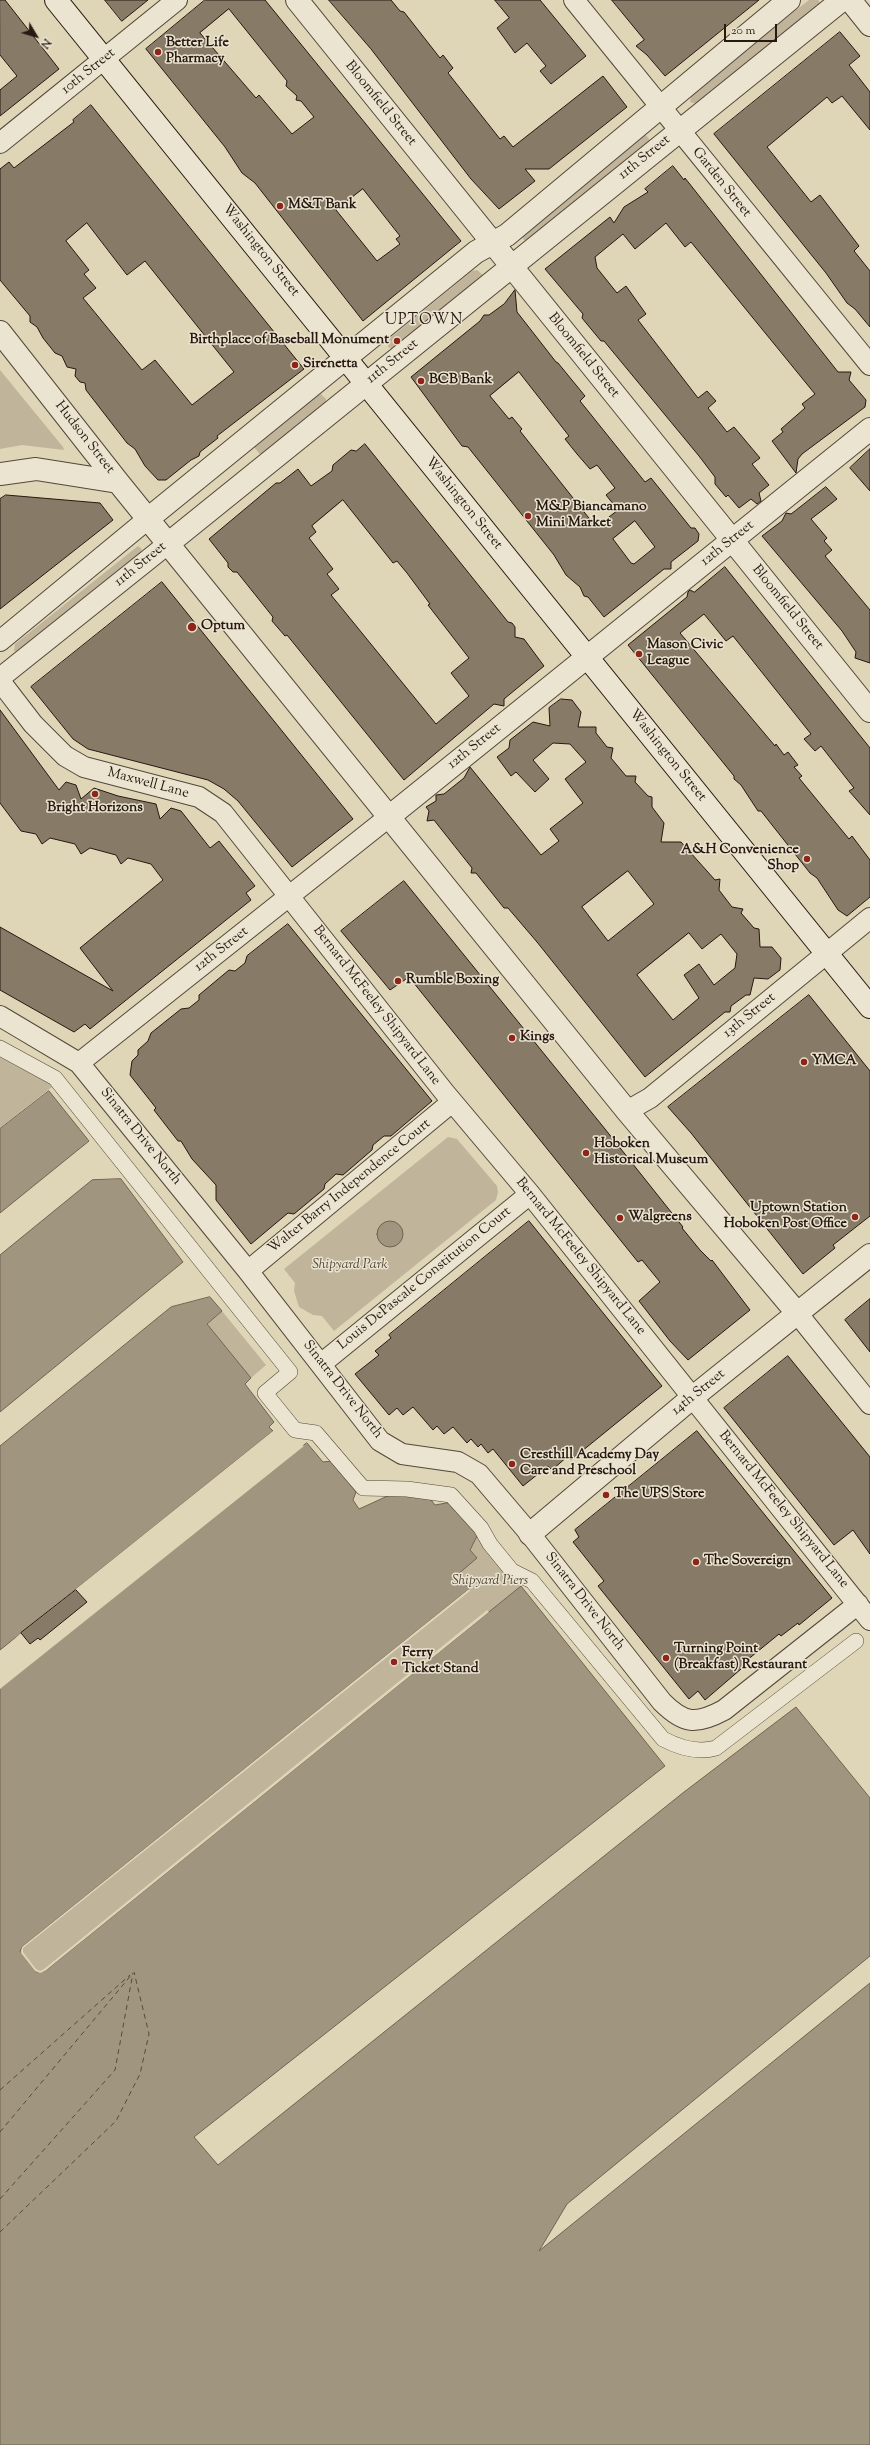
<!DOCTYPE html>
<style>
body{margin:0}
#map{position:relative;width:870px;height:2445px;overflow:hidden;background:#dfd5b7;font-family:"Sorts Mill Goudy",serif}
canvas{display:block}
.north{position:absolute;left:16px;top:16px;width:40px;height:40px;-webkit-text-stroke:3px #eae4d0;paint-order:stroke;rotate:128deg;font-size:11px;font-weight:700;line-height:16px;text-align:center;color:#271811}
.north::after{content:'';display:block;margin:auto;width:14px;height:18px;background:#271811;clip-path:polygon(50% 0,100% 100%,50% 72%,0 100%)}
.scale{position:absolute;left:724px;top:24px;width:53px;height:18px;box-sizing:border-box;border:2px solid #271811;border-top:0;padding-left:5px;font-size:12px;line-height:14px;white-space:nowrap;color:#271811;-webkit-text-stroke:3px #eae4d0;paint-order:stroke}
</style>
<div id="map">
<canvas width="870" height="2445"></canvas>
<div class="north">N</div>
<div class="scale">20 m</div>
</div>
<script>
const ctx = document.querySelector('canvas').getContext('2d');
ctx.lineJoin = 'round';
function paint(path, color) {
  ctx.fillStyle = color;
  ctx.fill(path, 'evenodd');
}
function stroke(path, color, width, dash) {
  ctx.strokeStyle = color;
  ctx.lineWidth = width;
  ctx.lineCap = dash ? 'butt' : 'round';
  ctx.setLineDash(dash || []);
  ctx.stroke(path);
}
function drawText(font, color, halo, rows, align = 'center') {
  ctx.font = font + ' "Sorts Mill Goudy",serif';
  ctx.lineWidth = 3;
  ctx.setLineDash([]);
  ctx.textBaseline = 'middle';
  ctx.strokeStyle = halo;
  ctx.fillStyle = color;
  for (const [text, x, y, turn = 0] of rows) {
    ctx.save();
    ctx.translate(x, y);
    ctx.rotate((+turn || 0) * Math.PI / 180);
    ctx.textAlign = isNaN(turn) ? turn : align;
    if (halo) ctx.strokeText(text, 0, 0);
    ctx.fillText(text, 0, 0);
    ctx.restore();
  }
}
const green = new Path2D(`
 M 809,0 L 818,0 L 822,5 L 697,104 L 690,102 L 692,92 Z
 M 645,134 L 649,139 L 649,144 L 528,241 L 524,240 L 521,235 Z
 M 477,270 L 483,275 L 393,349 L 388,347 L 389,339 L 472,271 Z
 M 0,370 L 63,447 L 64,450 L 22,445 L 0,449 Z
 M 321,394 L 326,399 L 325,406 L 263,458 L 254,447 L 317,395 Z
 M 138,546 L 141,548 L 142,553 L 19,652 L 14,651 L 15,644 Z
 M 0,1039 L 55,1071 L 62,1079 L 0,1128 Z
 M 448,1137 L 457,1139 L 497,1186 L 498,1192 L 496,1200 L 334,1331 L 322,1316 L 313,1315 L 299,1307 L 294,1291 L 295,1283 L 284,1269 Z
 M 222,1311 L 266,1365 L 251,1378 L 207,1324 Z
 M 479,1532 L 521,1586 L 45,1971 L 38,1973 L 21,1953 L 21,1949 L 469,1589 L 456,1575 L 477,1558 L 470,1550 Z`);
const water = new Path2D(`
 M 49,1091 L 89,1141 L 0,1213 L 0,1129 Z
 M 121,1179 L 183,1262 L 0,1412 L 0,1255 L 92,1180 Z
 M377 1234a13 13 0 1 1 26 0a13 13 0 1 1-26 0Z
 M 210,1297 L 222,1311 L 207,1324 L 251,1378 L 245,1384 L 274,1422 L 269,1427 L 273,1431 L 0,1650 L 0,1446 L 171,1307 Z
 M 307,1443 L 323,1462 L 332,1461 L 356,1492 L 353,1500 L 359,1509 L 392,1494 L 428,1496 L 435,1505 L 452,1502 L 479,1532 L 470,1550 L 477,1558 L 457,1575 L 469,1589 L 22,1947 L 20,1951 L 36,1972 L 45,1971 L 521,1586 L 665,1766 L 194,2137 L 218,2165 L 684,1792 L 796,1707 L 870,1798 L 870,1956 L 567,2204 L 539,2251 L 870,1983 L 870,2445 L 0,2445 L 0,1689 Z`);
const pier = new Path2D(`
 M 273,1431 L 274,1433 L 0,1652 L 21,1633 Z
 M 302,1445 L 304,1446 L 0,1689 L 0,1687 Z
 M 469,1589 L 470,1591 L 23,1948 L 23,1952 L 36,1969 L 40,1971 L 44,1969 L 487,1610 L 489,1612 L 45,1971 L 40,1973 L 35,1971 L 21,1953 L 22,1947 Z`);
const ferry = new Path2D(`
 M 0,2090 L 130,1975
 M 0,2132 L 133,1973
 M 0,2199 L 115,2070 L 133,1973
 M 0,2232 L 116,2121 L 140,2074 L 149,2034 L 134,1972`);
const building = new Path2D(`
 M 0,0 L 5,0 L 59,69 L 0,116 L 0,90 L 17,76 L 0,55 Z
 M 105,0 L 148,0 L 122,21 Z
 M 205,0 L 265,0 L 461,241 L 363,321 L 255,183 L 242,173 L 225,147 L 146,49 ZM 229,9 L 287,81 L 286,86 L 297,96 L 296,100 L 301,101 L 314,117 L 292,134 L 259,95 L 256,98 L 200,33 ZM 363,189 L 400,236 L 396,239 L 400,244 L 377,261 L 336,210 Z
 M 329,0 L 391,0 L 400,11 L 404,12 L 440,58 L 443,55 L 453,68 L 448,73 L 500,139 L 504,136 L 513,147 L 603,76 L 627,107 L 549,169 L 525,169 L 535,181 L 499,209 L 471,179 L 371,49 Z
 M 495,0 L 540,0 L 586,56 L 551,84 L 540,71 L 546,66 L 527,43 L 515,53 L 497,28 L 509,18 Z
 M 612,0 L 759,0 L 665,76 L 647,55 L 636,46 L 644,40 Z
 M 840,32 L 860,56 L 849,65 L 870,92 L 870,130 L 842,96 L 832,103 L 827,97 L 767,147 L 811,202 L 820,195 L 859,246 L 854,251 L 870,271 L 870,327 L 855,309 L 847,303 L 826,273 L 714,134 Z
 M 91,105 L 304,369 L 217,436 L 218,438 L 200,452 L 199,456 L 191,460 L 166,480 L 158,480 L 145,466 L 135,449 L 127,443 L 86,390 L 85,383 L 80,382 L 75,376 L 76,369 L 67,367 L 62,356 L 55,353 L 43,338 L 37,327 L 30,322 L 30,316 L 0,280 L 0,169 L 9,162 L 14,168 L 74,122 L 73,120 ZM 87,223 L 127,275 L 145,261 L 234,372 L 192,405 L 155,360 L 142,370 L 83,298 L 96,288 L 84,274 L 89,270 L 66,241 Z
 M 673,166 L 684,180 L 685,178 L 838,372 L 851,372 L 849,380 L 866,400 L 865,407 L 802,454 L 798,459 L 796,473 L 772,441 L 783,432 L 781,429 L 805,408 L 802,404 L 815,394 L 691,242 L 685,247 L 666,223 L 635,249 L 623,234 L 595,257 L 597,268 L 617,293 L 626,286 L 646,314 L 638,320 L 698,398 L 707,391 L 716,401 L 708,408 L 727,432 L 734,427 L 760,458 L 752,464 L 769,485 L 759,493 L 761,501 L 757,504 L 751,499 L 739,508 L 728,495 L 726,497 L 715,484 L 715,477 L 699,456 L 604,341 L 601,341 L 582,318 L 583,314 L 545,269 L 610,217 L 614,223 L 624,207 L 648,192 L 645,189 Z
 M 515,290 L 517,312 L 556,362 L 558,363 L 585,396 L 580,401 L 645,482 L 651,478 L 691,528 L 695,528 L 699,534 L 698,541 L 671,562 L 671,569 L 664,569 L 604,617 L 588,597 L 584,596 L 580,587 L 566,575 L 554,555 L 468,447 L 462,446 L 411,377 L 480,321 L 484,315 L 489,315 L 504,304 ZM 519,372 L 569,436 L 565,439 L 577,454 L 590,469 L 597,465 L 615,488 L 606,495 L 618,510 L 596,527 L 520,431 L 522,429 L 512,417 L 509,419 L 490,396 ZM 635,521 L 655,547 L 634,564 L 631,563 L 613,539 Z
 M 365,444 L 500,612 L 508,622 L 512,623 L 515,627 L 515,637 L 524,639 L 544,666 L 504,699 L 504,706 L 494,704 L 404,780 L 287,635 L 285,636 L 272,621 L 273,617 L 237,572 L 233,572 L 228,567 L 228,563 L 209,539 L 276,483 L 280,483 L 298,469 L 311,486 L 332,471 L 333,465 L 351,450 L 356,451 ZM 343,500 L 393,563 L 397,561 L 407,573 L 430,604 L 428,605 L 469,658 L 451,673 L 469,696 L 436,724 L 331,595 L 339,589 L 327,574 L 333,569 L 309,538 L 316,532 L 312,526 Z
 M 870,449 L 870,491 L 850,468 Z
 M 826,487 L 837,499 L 811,519 L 827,538 L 824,541 L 832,550 L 825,556 L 870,610 L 870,663 L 855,658 L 856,652 L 842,631 L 762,536 L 782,521 L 786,513 L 791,514 L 795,511 Z
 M 6,495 L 100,503 L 113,520 L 0,609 L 0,499 Z
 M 725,567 L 870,748 L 870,815 L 849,791 L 854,788 L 821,746 L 815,751 L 804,739 L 811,734 L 733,636 L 726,641 L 704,614 L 680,633 L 775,746 L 776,744 L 784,755 L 788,752 L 798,765 L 794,767 L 802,776 L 799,778 L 849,839 L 852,836 L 870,860 L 870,897 L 847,916 L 838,910 L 817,878 L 810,873 L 761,811 L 758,811 L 741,785 L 734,779 L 734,776 L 628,645 L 687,597 L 688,592 L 690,590 L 694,592 Z
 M 162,582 L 353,819 L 292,867 L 238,801 L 224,789 L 208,780 L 88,749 L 73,739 L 31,687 Z
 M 561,699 L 572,700 L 581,712 L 578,727 L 596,727 L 596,733 L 607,747 L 613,748 L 611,758 L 626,776 L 636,776 L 635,782 L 648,796 L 652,797 L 652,807 L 664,823 L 661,842 L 681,842 L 715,880 L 720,879 L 719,890 L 732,907 L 743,909 L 741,913 L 754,928 L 759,929 L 760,947 L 772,947 L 781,958 L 780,970 L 768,979 L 754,978 L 750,995 L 746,995 L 731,1006 L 730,1012 L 725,1012 L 645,1077 L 537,942 L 508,908 L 504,908 L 476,873 L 471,873 L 472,868 L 434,820 L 427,821 L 429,811 L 426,807 L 436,801 L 436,795 L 444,794 L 464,778 L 470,767 L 541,855 L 559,841 L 550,829 L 583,803 L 565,779 L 586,762 L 570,744 L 553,743 L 533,760 L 549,779 L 535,792 L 516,772 L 511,776 L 497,757 L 509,748 L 510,740 L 533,722 L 550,726 L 549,708 ZM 628,871 L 654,904 L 608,941 L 582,907 ZM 689,933 L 702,949 L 721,934 L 737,954 L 735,968 L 714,985 L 699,964 L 684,975 L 699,998 L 673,1020 L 637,975 Z
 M 0,710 L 59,790 L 66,782 L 76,785 L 81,799 L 94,788 L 118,796 L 156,804 L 160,819 L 171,808 L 181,811 L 210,848 L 219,841 L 255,886 L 246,893 L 251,900 L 90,1029 L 85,1024 L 74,1032 L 0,990 L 0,927 L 113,991 L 80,948 L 163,880 L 151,864 L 128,858 L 121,864 L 116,855 L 90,848 L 81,854 L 75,844 L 50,838 L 42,844 L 36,834 L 21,831 L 0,803 Z
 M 404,881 L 605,1129 L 683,1227 L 682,1228 L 700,1250 L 711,1261 L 712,1260 L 750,1310 L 688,1360 L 670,1341 L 639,1301 L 660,1282 L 642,1260 L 638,1262 L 409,977 L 390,990 L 341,931 Z
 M 288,924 L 432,1101 L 391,1136 L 384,1136 L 373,1145 L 372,1150 L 343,1175 L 336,1174 L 325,1184 L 324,1189 L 294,1214 L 288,1213 L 251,1244 L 216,1200 L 216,1185 L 192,1159 L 181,1141 L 178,1141 L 154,1110 L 156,1108 L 130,1075 L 132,1061 L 138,1055 L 138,1050 L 148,1041 L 151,1033 L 181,1009 L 189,1008 L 199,1000 L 199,995 L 229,970 L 235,971 L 245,963 L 247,956 Z
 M 809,995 L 870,1071 L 870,1216 L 833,1245 L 835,1248 L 803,1274 L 691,1133 L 668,1107 Z
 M 529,1221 L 662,1386 L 571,1460 L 568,1456 L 552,1470 L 548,1466 L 523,1486 L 493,1449 L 488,1453 L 481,1444 L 478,1447 L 471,1439 L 467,1443 L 453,1427 L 444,1434 L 437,1426 L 433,1430 L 413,1407 L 403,1415 L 397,1408 L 389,1415 L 355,1374 L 379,1355 L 375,1351 L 391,1338 L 389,1335 Z
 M 870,1299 L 870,1352 L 845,1320 Z
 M 788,1356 L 870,1457 L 870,1554 L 853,1530 L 834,1545 L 724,1408 Z
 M 697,1431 L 832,1598 L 799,1625 L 798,1623 L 781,1636 L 779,1634 L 746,1661 L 748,1663 L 705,1700 L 698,1691 L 689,1699 L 598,1586 L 604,1581 L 573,1542 L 579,1537 L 575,1530 Z
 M 76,1590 L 87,1602 L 40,1640 L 38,1638 L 30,1644 L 21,1633 Z`);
const pedestrian = new Path2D(`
 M 0,1048 L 55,1078 L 290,1372 L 265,1393 L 295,1430 L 316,1433 L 363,1488 L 407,1489 L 451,1495 L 481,1528 L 490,1544 L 512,1571 L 532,1581 L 663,1739 C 680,1748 698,1753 716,1748 L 856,1641`);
const minor = new Path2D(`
 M 574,0 L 870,365
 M 0,143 L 177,0
 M 0,641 L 149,518
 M 0,678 L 169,543
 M 0,681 L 33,724 L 65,756 L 84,767 L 199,797 L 223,813 L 445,1093 L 530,1194 L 870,1620
 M 0,1016 L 79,1063 L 248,1271 L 380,1441 L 402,1454 L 458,1462 L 479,1474 L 530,1534 L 662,1702 C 684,1724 696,1725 724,1710 L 858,1604
 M 79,1063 L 390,816
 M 627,1111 L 650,1098 L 870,918
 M 248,1271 L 452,1102
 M 797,1313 L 870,1404
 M 321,1364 L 530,1194`);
const tertiary = new Path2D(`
 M 297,0 L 870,711
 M 850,0 L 870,25
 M 0,332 L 118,482 L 627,1111 L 797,1313
 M 0,474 L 36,469 L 118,482
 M 149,518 L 476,252 L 507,235 L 789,0
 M 169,543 L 842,0
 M 390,816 L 870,429
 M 530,1534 L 693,1397 L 870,1255`);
const secondary = new Path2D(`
 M 56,0 L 870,1007`);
const markers = [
 [158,52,4,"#8f2418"],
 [280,206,4,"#8f2418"],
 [397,341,4,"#8f2418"],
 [295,365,4,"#8f2418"],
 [421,381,4,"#8f2418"],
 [528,516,4,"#8f2418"],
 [192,627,5,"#8f2418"],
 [639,654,4,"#8f2418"],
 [95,794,4,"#8f2418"],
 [807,859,4,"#8f2418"],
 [398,981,4,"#8f2418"],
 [512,1038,4,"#8f2418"],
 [804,1062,4,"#8f2418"],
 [586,1153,4,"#8f2418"],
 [855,1217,4,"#8f2418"],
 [620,1218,4,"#8f2418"],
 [512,1464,4,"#8f2418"],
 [606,1495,4,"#8f2418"],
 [696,1562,4,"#8f2418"],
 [666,1658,4,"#8f2418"],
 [394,1662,4,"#8f2418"]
];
const poiNames = [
 ["Better Life",166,44],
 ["Pharmacy",166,60],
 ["M&T Bank",288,206],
 ["Birthplace of Baseball Monument",389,341,"right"],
 ["Sirenetta",303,365],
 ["BCB Bank",429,381],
 ["M&P Biancamano",536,508],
 ["Mini Market",536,524],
 ["Optum",201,627],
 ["Mason Civic",647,646],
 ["League",647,662],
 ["Bright Horizons",95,809,"center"],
 ["A&H Convenience",799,851,"right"],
 ["Shop",799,867,"right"],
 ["Rumble Boxing",406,981],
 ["Kings",520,1038],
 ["YMCA",812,1062],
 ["Hoboken",594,1145],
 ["Historical Museum",594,1161],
 ["Uptown Station",847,1209,"right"],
 ["Hoboken Post Office",847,1225,"right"],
 ["Walgreens",628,1218],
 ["Cresthill Academy Day",520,1456],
 ["Care and Preschool",520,1472],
 ["The UPS Store",614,1495],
 ["The Sovereign",704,1562],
 ["Turning Point",674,1650],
 ["(Breakfast) Restaurant",674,1666],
 ["Ferry",402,1654],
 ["Ticket Stand",402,1670]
];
const streetNames = [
 ["10th Street",89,72,-39],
 ["Bloomfield Street",380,104,51],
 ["11th Street",645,158,-39],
 ["Garden Street",721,183,51],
 ["Washington Street",260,251,51],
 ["Bloomfield Street",583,356,51],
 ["11th Street",393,362,-39],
 ["Hudson Street",84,438,52],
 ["Washington Street",463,504,51],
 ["12th Street",728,544,-39],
 ["11th Street",141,565,-39],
 ["Bloomfield Street",787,608,51],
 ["12th Street",475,747,-39],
 ["Washington Street",667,756,51],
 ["Maxwell Lane",148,784,15],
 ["12th Street",222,950,-38],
 ["Bernard McFeeley Shipyard Lane",376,1006,52],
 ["13th Street",750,1016,-39],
 ["Sinatra Drive North",140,1137,51],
 ["Walter Barry Independence Court",350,1187,-39],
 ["Bernard McFeeley Shipyard Lane",580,1257,51],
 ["Louis DePascale Constitution Court",425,1279,-39],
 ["Sinatra Drive North",342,1390,52],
 ["14th Street",699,1393,-39],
 ["Bernard McFeeley Shipyard Lane",783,1510,51],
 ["Sinatra Drive North",584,1602,52]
];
const parkNames = [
 ["Shipyard Park",350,1266],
 ["Shipyard Piers",490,1582]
];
const neighbourhoodNames = [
 ["UPTOWN",424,321]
];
paint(green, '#c0b59b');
paint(water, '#a0957f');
stroke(water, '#706353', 1);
paint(pier, '#dfd5b7');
stroke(ferry, '#574a3d', 1, [5, 4]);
paint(building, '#877a67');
stroke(building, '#271811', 1);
stroke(pedestrian, '#55473a', 16);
stroke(minor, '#55473a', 22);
stroke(tertiary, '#55473a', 24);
stroke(secondary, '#271811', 24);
stroke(pedestrian, '#eae4d0', 15);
stroke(minor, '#eae4d0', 20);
stroke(tertiary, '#eae4d0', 22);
stroke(secondary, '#eae4d0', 22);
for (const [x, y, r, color] of markers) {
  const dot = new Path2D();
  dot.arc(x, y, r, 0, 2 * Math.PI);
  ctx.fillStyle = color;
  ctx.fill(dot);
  stroke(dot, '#eae4d0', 1.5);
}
drawText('bold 14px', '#271811', '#eae4d0', poiNames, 'left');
drawText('14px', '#271811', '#eae4d0', streetNames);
drawText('italic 14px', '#55473a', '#eae4d0', parkNames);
ctx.letterSpacing = '1px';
drawText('15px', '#271811', '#eae4d0', neighbourhoodNames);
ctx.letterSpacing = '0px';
</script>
